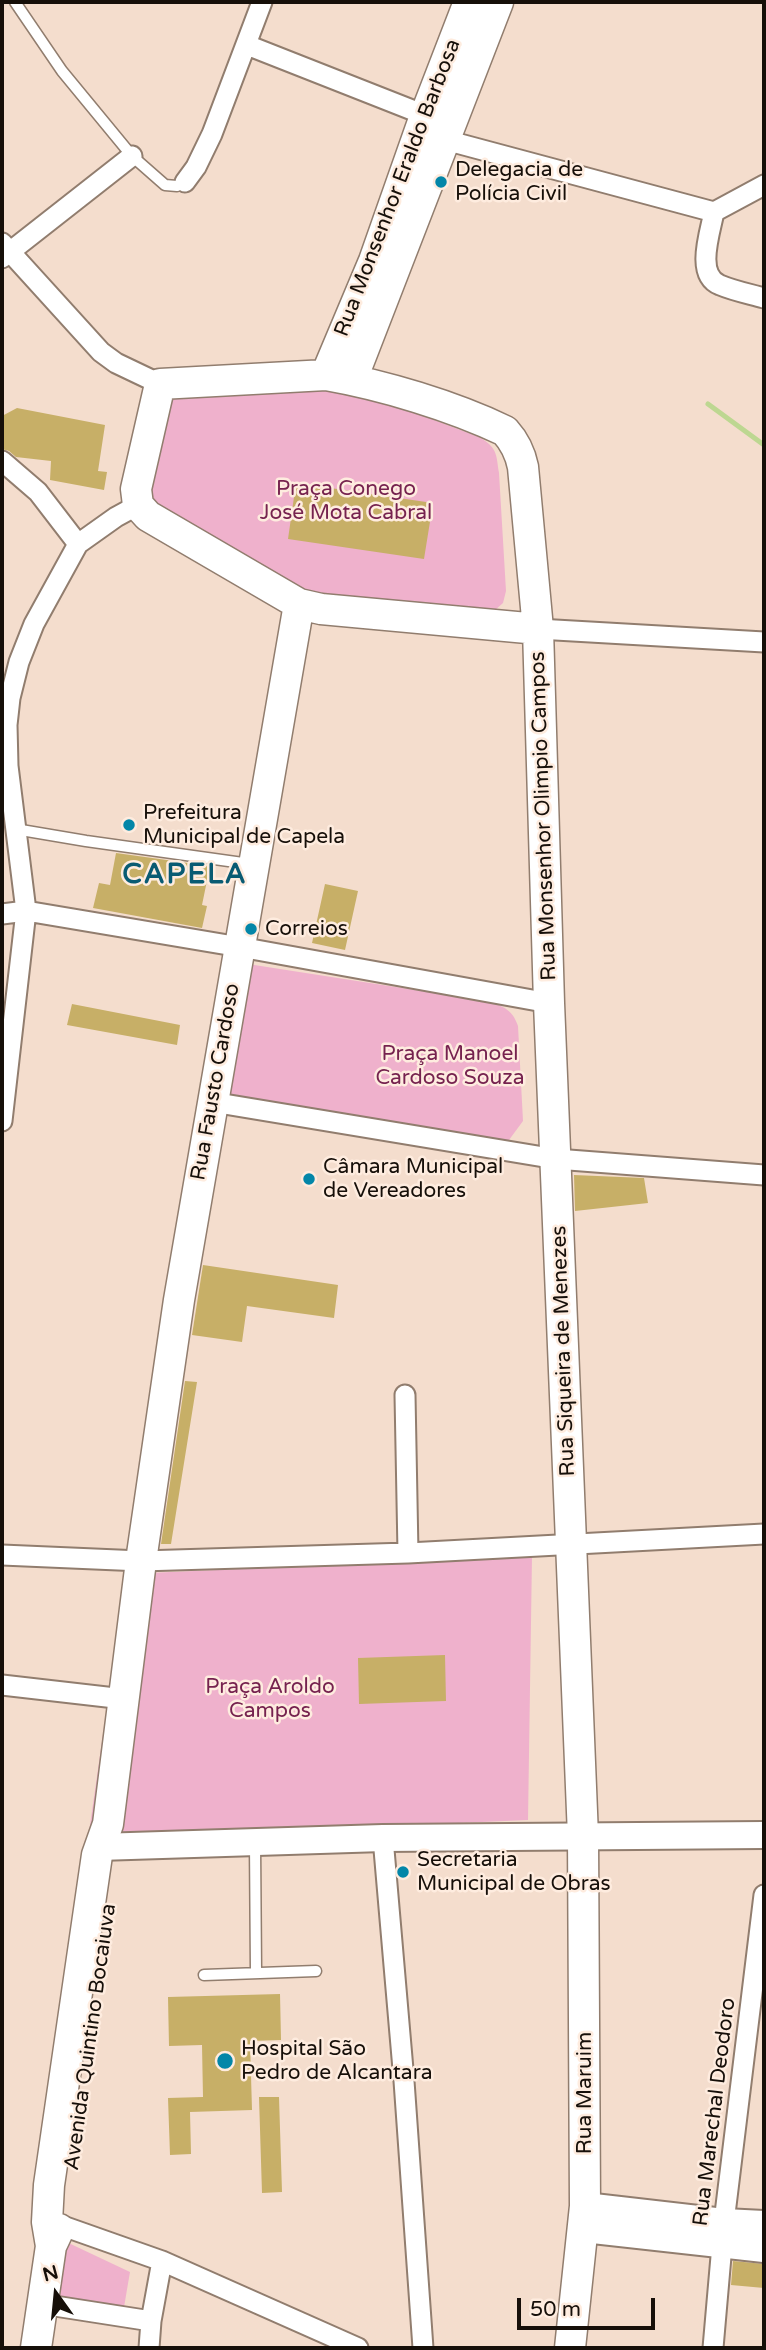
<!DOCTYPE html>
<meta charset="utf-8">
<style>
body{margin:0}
#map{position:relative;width:766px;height:2350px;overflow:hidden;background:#f4ddcd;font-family:"Varela Round",sans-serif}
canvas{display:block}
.frame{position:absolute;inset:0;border:4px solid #160f09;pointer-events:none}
.north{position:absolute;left:21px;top:2259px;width:70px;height:70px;-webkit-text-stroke:5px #feecdf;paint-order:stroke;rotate:345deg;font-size:19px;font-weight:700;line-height:28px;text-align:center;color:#160f09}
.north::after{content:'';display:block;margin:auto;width:24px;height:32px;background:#160f09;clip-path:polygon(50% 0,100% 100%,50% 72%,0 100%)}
.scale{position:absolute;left:517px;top:2298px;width:138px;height:32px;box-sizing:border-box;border:4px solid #160f09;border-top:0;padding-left:9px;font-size:21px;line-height:24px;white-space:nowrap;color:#160f09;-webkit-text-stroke:5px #feecdf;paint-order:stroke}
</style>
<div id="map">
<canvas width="766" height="2350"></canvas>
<div class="frame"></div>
<div class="north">N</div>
<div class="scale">50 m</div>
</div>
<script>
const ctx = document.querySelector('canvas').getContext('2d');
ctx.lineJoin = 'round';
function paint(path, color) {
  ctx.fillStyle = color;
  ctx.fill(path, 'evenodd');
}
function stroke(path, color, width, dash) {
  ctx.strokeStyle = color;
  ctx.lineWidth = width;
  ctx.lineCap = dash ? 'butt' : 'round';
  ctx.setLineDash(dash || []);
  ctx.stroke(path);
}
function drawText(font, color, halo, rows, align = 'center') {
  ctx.font = font + ' "Varela Round",sans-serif';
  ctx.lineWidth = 5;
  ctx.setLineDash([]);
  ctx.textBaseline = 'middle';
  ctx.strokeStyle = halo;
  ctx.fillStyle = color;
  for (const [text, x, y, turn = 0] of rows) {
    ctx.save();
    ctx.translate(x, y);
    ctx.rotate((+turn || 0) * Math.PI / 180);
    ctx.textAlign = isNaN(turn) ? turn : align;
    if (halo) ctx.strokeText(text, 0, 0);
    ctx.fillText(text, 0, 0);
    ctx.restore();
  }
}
const green = new Path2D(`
 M 314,382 L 355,390 L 479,437 C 497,448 496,452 499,473 L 506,591 L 503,603 L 494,611 L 299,607 L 149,510 L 158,400 L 178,392 Z
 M 235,962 L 492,1002 C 506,1008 513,1011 518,1026 L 523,1121 L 509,1140 L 489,1143 L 227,1098 Z
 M 532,1556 L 528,1820 L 88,1839 L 126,1574 Z
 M 41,2230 L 130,2272 L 123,2313 L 33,2296 Z`);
const stream = new Path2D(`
 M 708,404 L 764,445`);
const building = new Path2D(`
 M 17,408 L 105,425 L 98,471 L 107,472 L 104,490 L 50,480 L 51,461 L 16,457 L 9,451 L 2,449 L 2,416 Z
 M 296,483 L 433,503 L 424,559 L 288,539 Z
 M 116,853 L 210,866 L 202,905 L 207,906 L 202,928 L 93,908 L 99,883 L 110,885 Z
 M 325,884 L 358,891 L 345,950 L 312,943 Z
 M 72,1004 L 180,1025 L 177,1045 L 67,1025 Z
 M 574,1175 L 644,1178 L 648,1203 L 575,1211 Z
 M 203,1265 L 338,1285 L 334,1318 L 247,1306 L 242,1342 L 192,1335 Z
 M 185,1381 L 197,1382 L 171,1544 L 161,1544 Z
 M 445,1655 L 446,1701 L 359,1704 L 358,1658 Z
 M 280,1994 L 281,2040 L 250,2041 L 252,2110 L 190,2112 L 191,2154 L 170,2155 L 168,2098 L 203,2097 L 202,2045 L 169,2046 L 168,1997 Z
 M 259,2097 L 279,2097 L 282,2192 L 262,2193 Z
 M 733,2261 L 764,2264 L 764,2288 L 731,2285 Z`);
const lane = new Path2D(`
 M 15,2 L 62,71 L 132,156 L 165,185 L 177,186 L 185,182
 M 15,829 L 86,841 L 250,864
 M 255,1844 L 256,1973
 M 204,1975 L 316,1971`);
const street = new Path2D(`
 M 247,45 L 435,119
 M 434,137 L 714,212
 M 185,182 L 196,167 L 212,134 L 262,2
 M 714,212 C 710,233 695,275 720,285 C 734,291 750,294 764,298
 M 714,212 L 764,185
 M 2,243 L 101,352 L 116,363 L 160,384
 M 2,258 L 132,156
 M 2,461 L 38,492 L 78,544
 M 538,629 L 764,642
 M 2,914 L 26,911 L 240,947 L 549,1003
 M 212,1102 L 556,1159 L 764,1175
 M 2,1121 L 26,911 L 8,766 L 7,725 L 10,698 L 19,662 L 34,624 L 78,544 L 116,517 L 138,505
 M 405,1395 L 408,1553
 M 2,1555 L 141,1561 L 408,1553 L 764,1534
 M 2,1685 L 124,1699
 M 383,1838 L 404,2081 L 423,2348
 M 48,2223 L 60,2225 L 162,2261 L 358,2348
 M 42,2304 L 151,2321
 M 149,2348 L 151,2321 L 162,2261
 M 713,2348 L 724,2222 L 764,1895`);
const secondary = new Path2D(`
 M 99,1847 L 383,1838 L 764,1835
 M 585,2206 L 724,2222 L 764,2224
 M 584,2229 L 764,2249`);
const primary = new Path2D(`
 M 326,375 L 374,261 L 425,116 L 469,2
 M 352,379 L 498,2
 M 538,629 L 321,609 L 299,604 L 148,516 L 138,505 L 136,489 L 160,384 L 326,375 C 383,385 453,406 505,431 C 515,442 520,452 523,467 L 538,629 L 549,1003 L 583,1836 L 585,2206 L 570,2348
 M 51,2246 L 47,2222 L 49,2185 L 97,1855 L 108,1824 L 141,1561 L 179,1300 L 299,604
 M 36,2348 L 51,2246 L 59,2229`);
const markers = [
 [441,182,7,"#0386a8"],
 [129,825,7,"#0386a8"],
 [251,929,7,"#0386a8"],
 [309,1179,7,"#0386a8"],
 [403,1872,7,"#0386a8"],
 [225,2061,9,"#0386a8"]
];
const poiNames = [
 ["Delegacia de",455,170],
 ["Polícia Civil",455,194],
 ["Prefeitura",143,813],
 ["Municipal de Capela",143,837],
 ["Correios",265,929],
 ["Câmara Municipal",323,1167],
 ["de Vereadores",323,1191],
 ["Secretaria",417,1860],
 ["Municipal de Obras",417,1884],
 ["Hospital São",241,2049],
 ["Pedro de Alcantara",241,2073]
];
const streetNames = [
 ["Rua Monsenhor Eraldo Barbosa",398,188,-69],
 ["Rua Monsenhor Olimpio Campos",544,816,-92],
 ["Rua Fausto Cardoso",216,1082,-80],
 ["Rua Siqueira de Menezes",564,1351,-92],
 ["Avenida Quintino Bocaiuva",91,2037,-82],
 ["Rua Maruim",585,2093,-90],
 ["Rua Marechal Deodoro",715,2112,-83]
];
const parkNames = [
 ["Praça Conego",346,489],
 ["José Mota Cabral",346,513],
 ["Praça Manoel",450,1054],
 ["Cardoso Souza",450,1078],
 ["Praça Aroldo",270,1687],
 ["Campos",270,1711]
];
const districtNames = [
 ["CAPELA",185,876]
];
paint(green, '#efb1cc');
stroke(stream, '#bdd791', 5);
paint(building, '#c7af67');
stroke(lane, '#917d6e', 13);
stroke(street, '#917d6e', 23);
stroke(secondary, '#917d6e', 30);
stroke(primary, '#917d6e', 33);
stroke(lane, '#fff', 10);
stroke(street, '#fff', 19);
stroke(secondary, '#fff', 26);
stroke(primary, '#fff', 30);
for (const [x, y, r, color] of markers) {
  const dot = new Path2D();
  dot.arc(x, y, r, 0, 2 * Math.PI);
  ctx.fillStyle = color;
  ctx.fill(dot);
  stroke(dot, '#feecdf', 2.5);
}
drawText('21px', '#160f09', '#feecdf', poiNames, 'left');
drawText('21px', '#160f09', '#feecdf', streetNames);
drawText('21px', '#76224f', '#feecdf', parkNames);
ctx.letterSpacing = '2px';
drawText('bold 28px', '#095b73', '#feecdf', districtNames);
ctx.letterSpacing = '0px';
</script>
